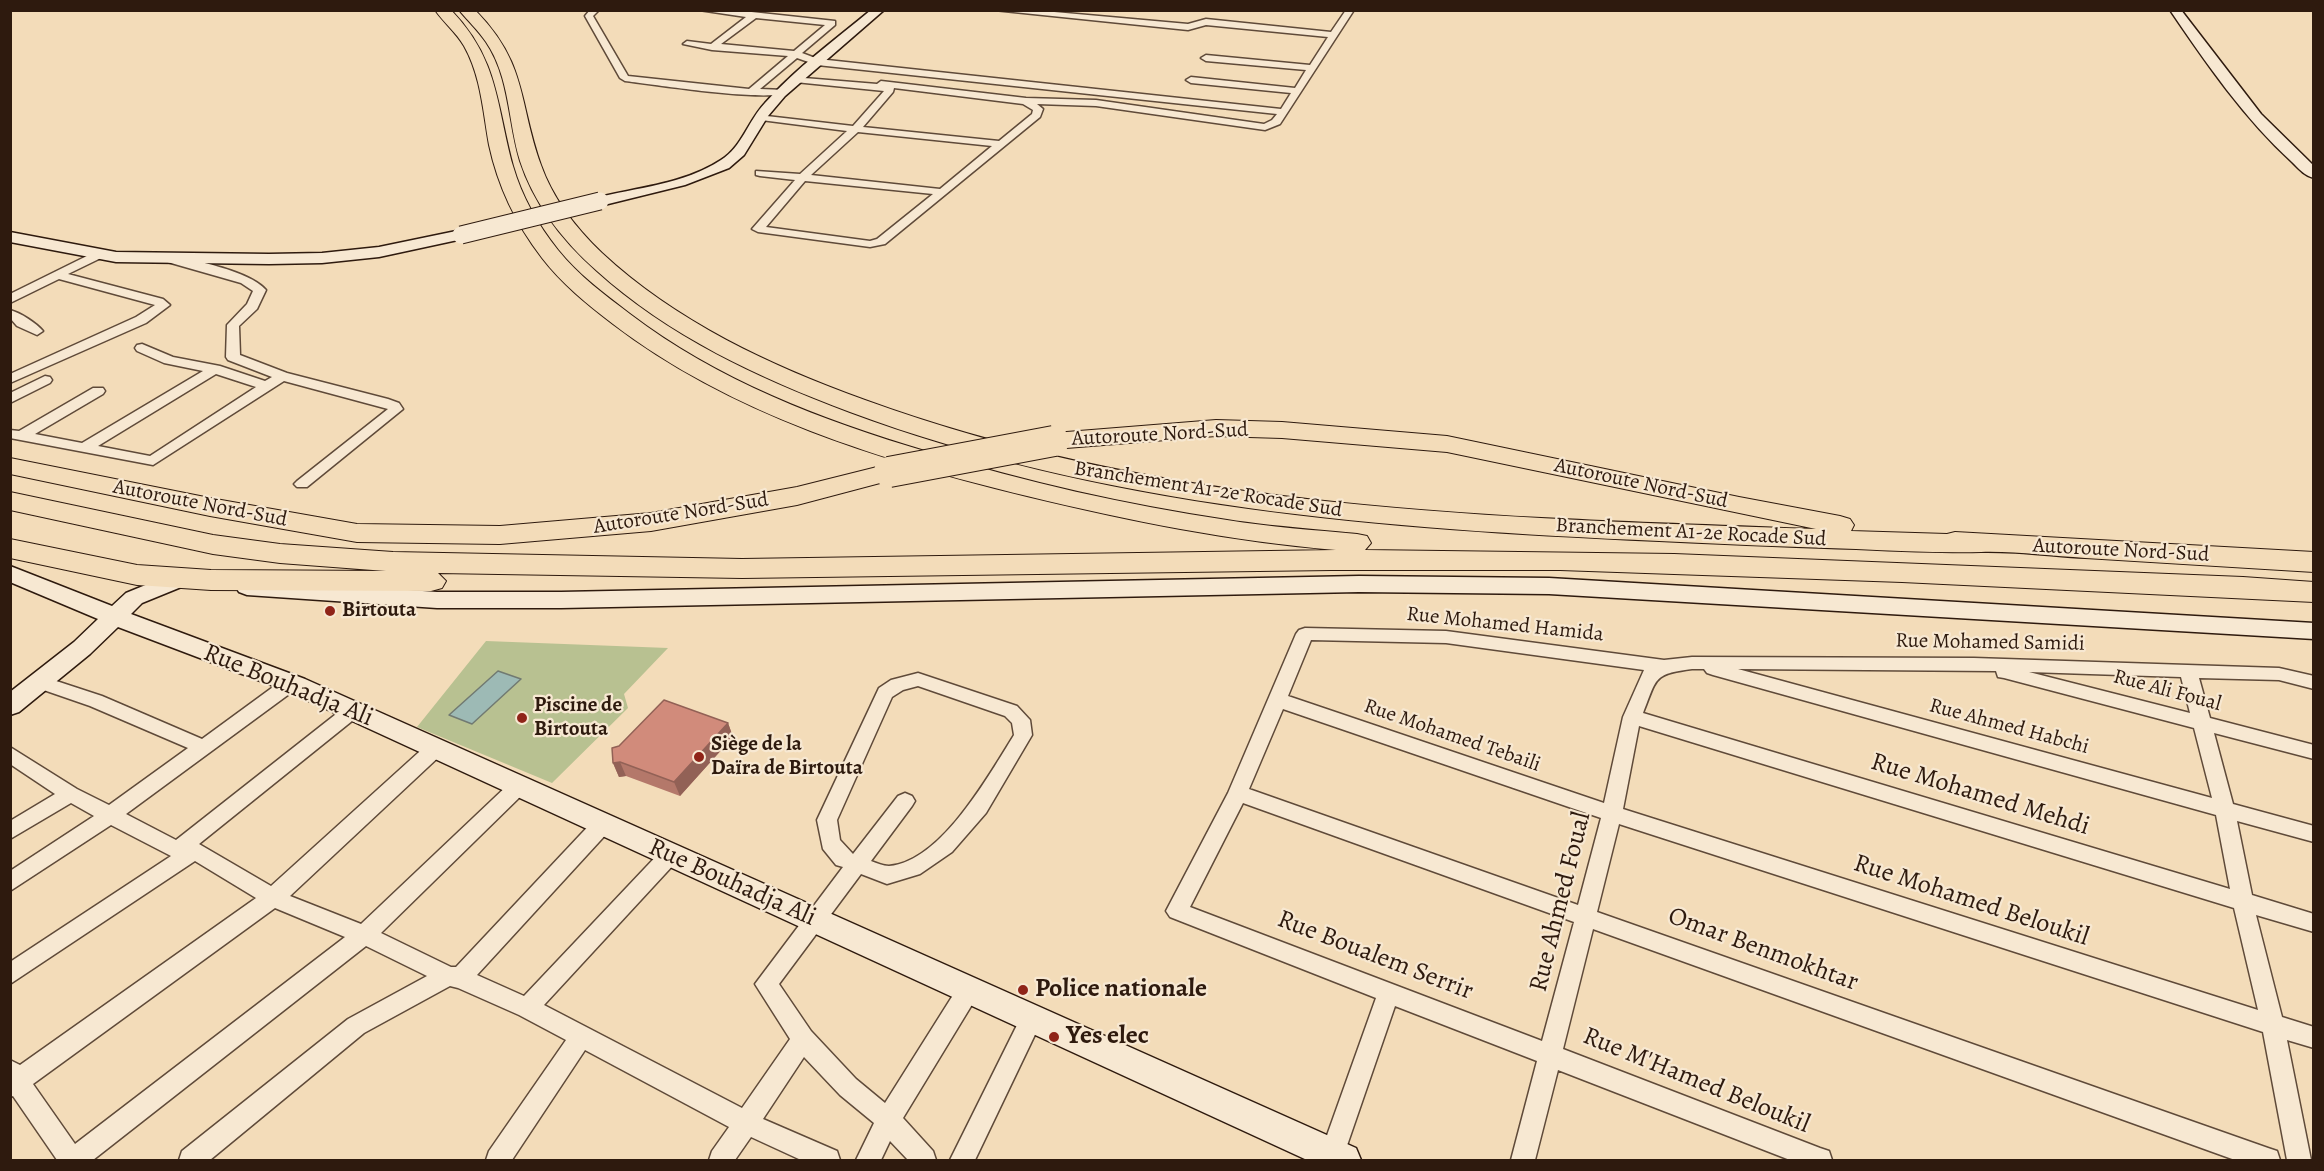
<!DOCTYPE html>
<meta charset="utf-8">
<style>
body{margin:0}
#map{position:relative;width:2324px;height:1171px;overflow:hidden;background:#f3dcb9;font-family:Alegreya,serif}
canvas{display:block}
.frame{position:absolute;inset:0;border:12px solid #2e1a0e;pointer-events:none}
</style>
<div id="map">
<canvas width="2324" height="1171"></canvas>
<div class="frame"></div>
</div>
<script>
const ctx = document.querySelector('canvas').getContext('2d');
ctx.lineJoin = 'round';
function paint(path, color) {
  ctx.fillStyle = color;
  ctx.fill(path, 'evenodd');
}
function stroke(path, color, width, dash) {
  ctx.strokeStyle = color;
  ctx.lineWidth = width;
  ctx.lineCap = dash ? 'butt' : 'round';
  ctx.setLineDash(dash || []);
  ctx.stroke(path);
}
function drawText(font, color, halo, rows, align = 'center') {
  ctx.font = font + ' Alegreya,serif';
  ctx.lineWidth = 4.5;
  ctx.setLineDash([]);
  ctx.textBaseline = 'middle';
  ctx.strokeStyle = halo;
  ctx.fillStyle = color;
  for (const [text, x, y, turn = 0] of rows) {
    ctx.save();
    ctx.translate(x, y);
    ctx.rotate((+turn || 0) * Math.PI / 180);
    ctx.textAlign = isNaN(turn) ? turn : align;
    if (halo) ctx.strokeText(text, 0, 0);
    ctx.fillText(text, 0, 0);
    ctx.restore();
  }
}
const green = new Path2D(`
 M 486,641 L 668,648 L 624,694 L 628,708 L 552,783 L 417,727 Z`);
const water = new Path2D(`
 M 498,671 L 521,679 L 472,724 L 449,715 Z`);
const street = new Path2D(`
 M 590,10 L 599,10 L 593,16 L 628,76 L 749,89 L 788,56 L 712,50 L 683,44 L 687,41 L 711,44 L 746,17 L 699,10 L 733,10 L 835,21 L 835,25 L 802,53 L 818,59 L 1281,109 L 1291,93 L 1191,83 L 1186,80 L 1191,77 L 1295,88 L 1306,70 L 1206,61 L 1201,58 L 1206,55 L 1310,65 L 1328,37 L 1206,25 L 1188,30 L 994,10 L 1032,10 L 1188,24 L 1206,19 L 1331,32 L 1346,10 L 1354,10 L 1280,124 L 1265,130 L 1096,106 L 1037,104 L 1043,109 L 1040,117 L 885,244 L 870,247 L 758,232 L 752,229 L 795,180 L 760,176 L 756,175 L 756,171 L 800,174 L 847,131 L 761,120 L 758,119 L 758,115 L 853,126 L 884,91 L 795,82 L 790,79 L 792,77 L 877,84 L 881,81 L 1026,98 L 1096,100 L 1264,124 L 1272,120 L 1277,114 L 817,65 L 797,58 L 760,89 L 785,90 L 787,92 C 772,103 650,84 625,81 L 620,78 L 585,16 ZM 756,18 L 825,25 L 794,51 L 721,44 ZM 894,88 L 1023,104 L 1033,110 L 1032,114 L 999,141 L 863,127 L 893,92 ZM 858,132 L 992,146 L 940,189 L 811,175 ZM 805,181 L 933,194 L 877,239 L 870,241 L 766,227 Z
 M 99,250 L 105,254 L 103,257 L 68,274 L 163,299 L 170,305 L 146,323 L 10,383 L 10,374 L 136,317 L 155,305 L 59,279 L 10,303 L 10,294 Z
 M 168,254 C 194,261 248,270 266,290 L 257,309 L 239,326 L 240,355 L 287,373 L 388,399 L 399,403 L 403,409 L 307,487 L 297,487 L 294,484 L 297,481 L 388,409 L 284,381 L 153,465 L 10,438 L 10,430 L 19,431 L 93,388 L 103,388 L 105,391 L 103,394 L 35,434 L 82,443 L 203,371 L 164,363 L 137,351 L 135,348 L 137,345 L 142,344 L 173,357 L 220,366 L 265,381 L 272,377 L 228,360 L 226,357 L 227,325 L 247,304 L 253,291 L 241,283 L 164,261 L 164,255 ZM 216,374 L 256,387 L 150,456 L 98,446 Z
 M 10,310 C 21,313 36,323 43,331 L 37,335 L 17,326 L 10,318 Z
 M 45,376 L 50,377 L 52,380 L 50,383 L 10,403 L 10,393 Z
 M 1305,628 L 1446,631 L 1664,660 L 1692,657 L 1974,658 L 2279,668 L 2314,676 L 2314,689 L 2279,680 L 2199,678 L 2210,718 L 2314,745 L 2314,759 L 2214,733 L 2233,804 L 2314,826 L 2314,842 L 2237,821 L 2252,895 L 2314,914 L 2314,932 L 2256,915 L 2282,1017 L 2314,1027 L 2314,1048 L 2287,1040 L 2311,1160 L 2287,1160 L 2263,1032 L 1619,824 L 1597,912 L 2268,1148 L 2277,1151 L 2280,1160 L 2235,1160 L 1593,929 L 1563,1049 L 1820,1148 L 1829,1151 L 1832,1160 L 1790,1160 L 1558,1070 L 1535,1160 L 1511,1160 L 1537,1061 L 1395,1006 L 1342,1160 L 1322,1160 L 1320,1155 L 1376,998 L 1170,917 L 1166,911 L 1228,793 L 1296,634 L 1299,630 ZM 1311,640 L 1446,643 L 1644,670 L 1623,717 L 1604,803 L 1288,696 ZM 1692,669 L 1704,669 L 1707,673 L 1713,675 L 2216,815 L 2230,889 L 1643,713 C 1657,679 1652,674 1692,669 ZM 1738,669 L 1996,671 L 1998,677 L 2004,678 L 2194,728 L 2212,798 ZM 2029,672 L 2181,677 L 2190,713 ZM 1283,709 L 1601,818 L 1578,905 L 1249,789 ZM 1639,726 L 2234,908 L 2258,1010 L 1623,809 ZM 1243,803 L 1574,922 L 1542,1041 L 1190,907 Z
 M 918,673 L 1017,706 L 1030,720 L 1032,735 L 986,813 L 952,852 L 920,874 L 887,884 L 861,874 L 779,984 L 811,1031 L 856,1079 L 885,1103 L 960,984 L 968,981 L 976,984 L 979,991 L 976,998 L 903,1118 L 933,1151 L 936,1160 L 908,1160 L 890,1141 L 881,1160 L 856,1160 L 874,1123 L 840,1095 L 804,1057 L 763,1119 L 837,1151 L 840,1160 L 801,1160 L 751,1137 L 735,1160 L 709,1160 L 712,1151 L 729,1127 L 585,1050 L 512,1160 L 486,1160 L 489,1151 L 566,1040 L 519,1015 L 458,988 L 450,986 L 364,1033 L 210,1160 L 179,1160 L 182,1151 L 348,1019 L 427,976 L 366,946 L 93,1160 L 57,1160 L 13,1096 L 10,1097 L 10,1060 L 20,1065 L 256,898 L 195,861 L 10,984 L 10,962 L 171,856 L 111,825 L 10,891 L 10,871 L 94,816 L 71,803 L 10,839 L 10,821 L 55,794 L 10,764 L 10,747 L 77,789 L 109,805 L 188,748 L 90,706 L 35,687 L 32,682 L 35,677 L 41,676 L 102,696 L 202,739 L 284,679 L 290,678 L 296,679 L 299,684 L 296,689 L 126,814 L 176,840 L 345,707 L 351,705 L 357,707 L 360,712 L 357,717 L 199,844 L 271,886 L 429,743 L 436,741 L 443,743 L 445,748 L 443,753 L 290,896 L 361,924 L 511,782 L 518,779 L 525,782 L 528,787 L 525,792 L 381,933 L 451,967 L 456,967 L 596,818 L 603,816 L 610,818 L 613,824 L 610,830 L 477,975 L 524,996 L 663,849 L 670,847 L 677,849 L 680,855 L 677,861 L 544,1005 L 742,1108 L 790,1039 L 755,984 L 843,867 L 836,865 L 823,849 L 817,820 L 879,688 L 891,680 ZM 918,686 L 1005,716 L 1012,723 L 1014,735 C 989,775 941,862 889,866 C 883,866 877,863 871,861 L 912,806 L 915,801 L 912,796 L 905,793 L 898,796 L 853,854 L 840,840 L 837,820 L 892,697 L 903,690 ZM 275,908 L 345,937 L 75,1144 L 33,1084 Z
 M 1031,1010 L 1039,1013 L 1042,1020 L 975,1160 L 950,1160 L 1023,1013 Z`);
const secondary = new Path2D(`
 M 871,10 L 884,10 L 785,96 L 768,116 L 744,155 L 729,168 L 685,185 L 600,206 L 595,204 L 592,201 L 595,198 C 635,188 685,184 721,160 C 742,147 748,121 765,103 C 796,68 835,40 871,10 Z
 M 2170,10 L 2181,10 L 2261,114 L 2314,166 L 2314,178 C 2305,176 2298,168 2292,162 C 2244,118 2206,63 2170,10 Z
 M 461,230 L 467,232 L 469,235 L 467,238 L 379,257 L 322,263 L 269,264 L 116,262 L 10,242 L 10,232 L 116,252 L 269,254 L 322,253 L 379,247 Z
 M 10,566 L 112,606 L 126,593 L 175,573 L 183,571 L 191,573 L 194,578 L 191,583 L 142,603 L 131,614 L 305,679 L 1356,1148 L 1361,1160 L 1307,1160 L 287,691 L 118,627 L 90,654 L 19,712 L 10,715 L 10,692 L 74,642 L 98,619 L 10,582 Z
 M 1359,576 L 1549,578 L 2314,623 L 2314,639 L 1549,594 L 1359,592 L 561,608 L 437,608 L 247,595 L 239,592 L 236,587 L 239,582 L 247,579 L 437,592 L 561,592 Z`);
const highway = new Path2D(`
 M 435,10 L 451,10 C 499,60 496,104 513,166 C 522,197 538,225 558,250 C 579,276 605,295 630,314 C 718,381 823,421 928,452 C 1025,482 1126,505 1227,520 C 1270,527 1314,530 1357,534 L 1367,536 L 1371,543 L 1365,550 L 1674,554 L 2243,577 L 2314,582 L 2314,602 L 1902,582 L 1560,570 L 1332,570 L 742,578 L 438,573 L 446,581 L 442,588 L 431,591 L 211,590 L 137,585 L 10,558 L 10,539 L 137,565 L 211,570 L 386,571 L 280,563 L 213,554 L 10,510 L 10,492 L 213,535 L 280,544 L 393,552 L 742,559 L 1336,550 C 1229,541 1131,521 1027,496 C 883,461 732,415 613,324 C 587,304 562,284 542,258 C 516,224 498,187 489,145 C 483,112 481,76 464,46 C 456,32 444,23 435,10 Z
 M 459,10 L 475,10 C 528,64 518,101 541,165 C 553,199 576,228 602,253 C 676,322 771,366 865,400 C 1168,511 1497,518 1816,529 L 1447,452 L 1282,438 L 1216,436 L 1054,449 L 1045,447 L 1041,441 L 1045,435 L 1054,433 L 1216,420 L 1282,422 L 1447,436 L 1739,497 L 1840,516 L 1850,519 L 1854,525 L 1851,531 L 1947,534 L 1955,532 L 2314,552 L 2314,572 C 2237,567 2161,563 2085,558 C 2051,556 2015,551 1981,552 C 1940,553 1898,551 1856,549 C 1790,547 1724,544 1659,541 C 1385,529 1108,508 850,412 C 759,378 669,336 597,271 C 563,241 534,204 520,161 C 508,122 510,77 486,42 C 478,30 468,21 459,10 Z
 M 10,458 L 210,498 L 357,524 L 500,526 L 651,513 L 797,487 L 889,464 L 899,466 L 903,472 L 899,478 L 797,505 L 651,531 L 500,544 L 357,542 L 210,516 L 10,474 Z`);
const secondaryBridge = new Path2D(`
 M 461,235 L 600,201`);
const highwayBridge = new Path2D(`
 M 889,472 L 1054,441`);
const wall = new Path2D(`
 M 728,723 L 733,737 L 680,796 L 626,776 L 619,777 L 613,763 Z`);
const shadedWall = new Path2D(`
 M 728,723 L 733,737 L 680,796 L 674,782 Z
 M 620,762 L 626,776 L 619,777 L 613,763 Z`);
const building = new Path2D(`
 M 664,700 L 728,723 L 674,782 L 620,762 L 613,763 L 612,748 L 619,746 Z`);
const markers = [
 [330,611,6,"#8f2418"],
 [522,718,6,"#8f2418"],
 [699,757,6,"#8f2418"],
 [1023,990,6,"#8f2418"],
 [1054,1037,6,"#8f2418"]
];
const streetNames = [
 ["Autoroute Nord-Sud",1160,435,-3],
 ["Autoroute Nord-Sud",1641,484,12],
 ["Branchement A1-2e Rocade Sud",1208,490,9],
 ["Autoroute Nord-Sud",200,504,11],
 ["Autoroute Nord-Sud",681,514,-9],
 ["Branchement A1-2e Rocade Sud",1691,533,3],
 ["Autoroute Nord-Sud",2121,551,3],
 ["Rue Mohamed Hamida",1505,625,6],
 ["Rue Mohamed Samidi",1990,643,1],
 ["Rue Ali Foual",2167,691,15],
 ["Rue Ahmed Habchi",2009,727,15],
 ["Rue Mohamed Tebaili",1452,736,19]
];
const poiNames = [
 ["Birtouta",342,611],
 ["Piscine de",534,706],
 ["Birtouta",534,730],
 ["Siège de la",711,745],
 ["Daïra de Birtouta",711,769]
];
const nearStreetnames = [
 ["Rue Bouhadja Ali",288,686,22],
 ["Rue Mohamed Mehdi",1980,795,17],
 ["Rue Bouhadja Ali",732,883,24],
 ["Rue Mohamed Beloukil",1971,901,18],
 ["Rue Ahmed Foual",1561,902,-76],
 ["Omar Benmokhtar",1763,950,20],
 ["Rue Boualem Serrir",1375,956,21],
 ["Rue M'Hamed Beloukil",1696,1081,22]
];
const nearPoinames = [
 ["Police nationale",1035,990],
 ["Yes elec",1066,1037]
];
paint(green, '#b8c191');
paint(water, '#9dbab5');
stroke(water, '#717a72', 1.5);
stroke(street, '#5f4a39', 3);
stroke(secondary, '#2e1a0e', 3);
stroke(highway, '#2e1a0e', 2);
paint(street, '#f7e8d2');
paint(secondary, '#f7e8d2');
paint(highway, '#f3dcb9');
stroke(secondaryBridge, '#2e1a0e', 19, []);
stroke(highwayBridge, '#2e1a0e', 32, []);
stroke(secondaryBridge, '#f7e8d2', 17);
stroke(highwayBridge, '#f3dcb9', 30);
paint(wall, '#b4786a');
paint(shadedWall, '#926156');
paint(building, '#d18b7b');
stroke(building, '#926156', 1.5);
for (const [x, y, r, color] of markers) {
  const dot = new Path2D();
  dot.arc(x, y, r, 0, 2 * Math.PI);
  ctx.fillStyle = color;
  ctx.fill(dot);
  stroke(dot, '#f7e8d2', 2);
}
drawText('21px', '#2e1a0e', '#f7e8d2', streetNames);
drawText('bold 21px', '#2e1a0e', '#f7e8d2', poiNames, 'left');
drawText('26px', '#2e1a0e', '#f7e8d2', nearStreetnames);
drawText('bold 26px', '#2e1a0e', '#f7e8d2', nearPoinames, 'left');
</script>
